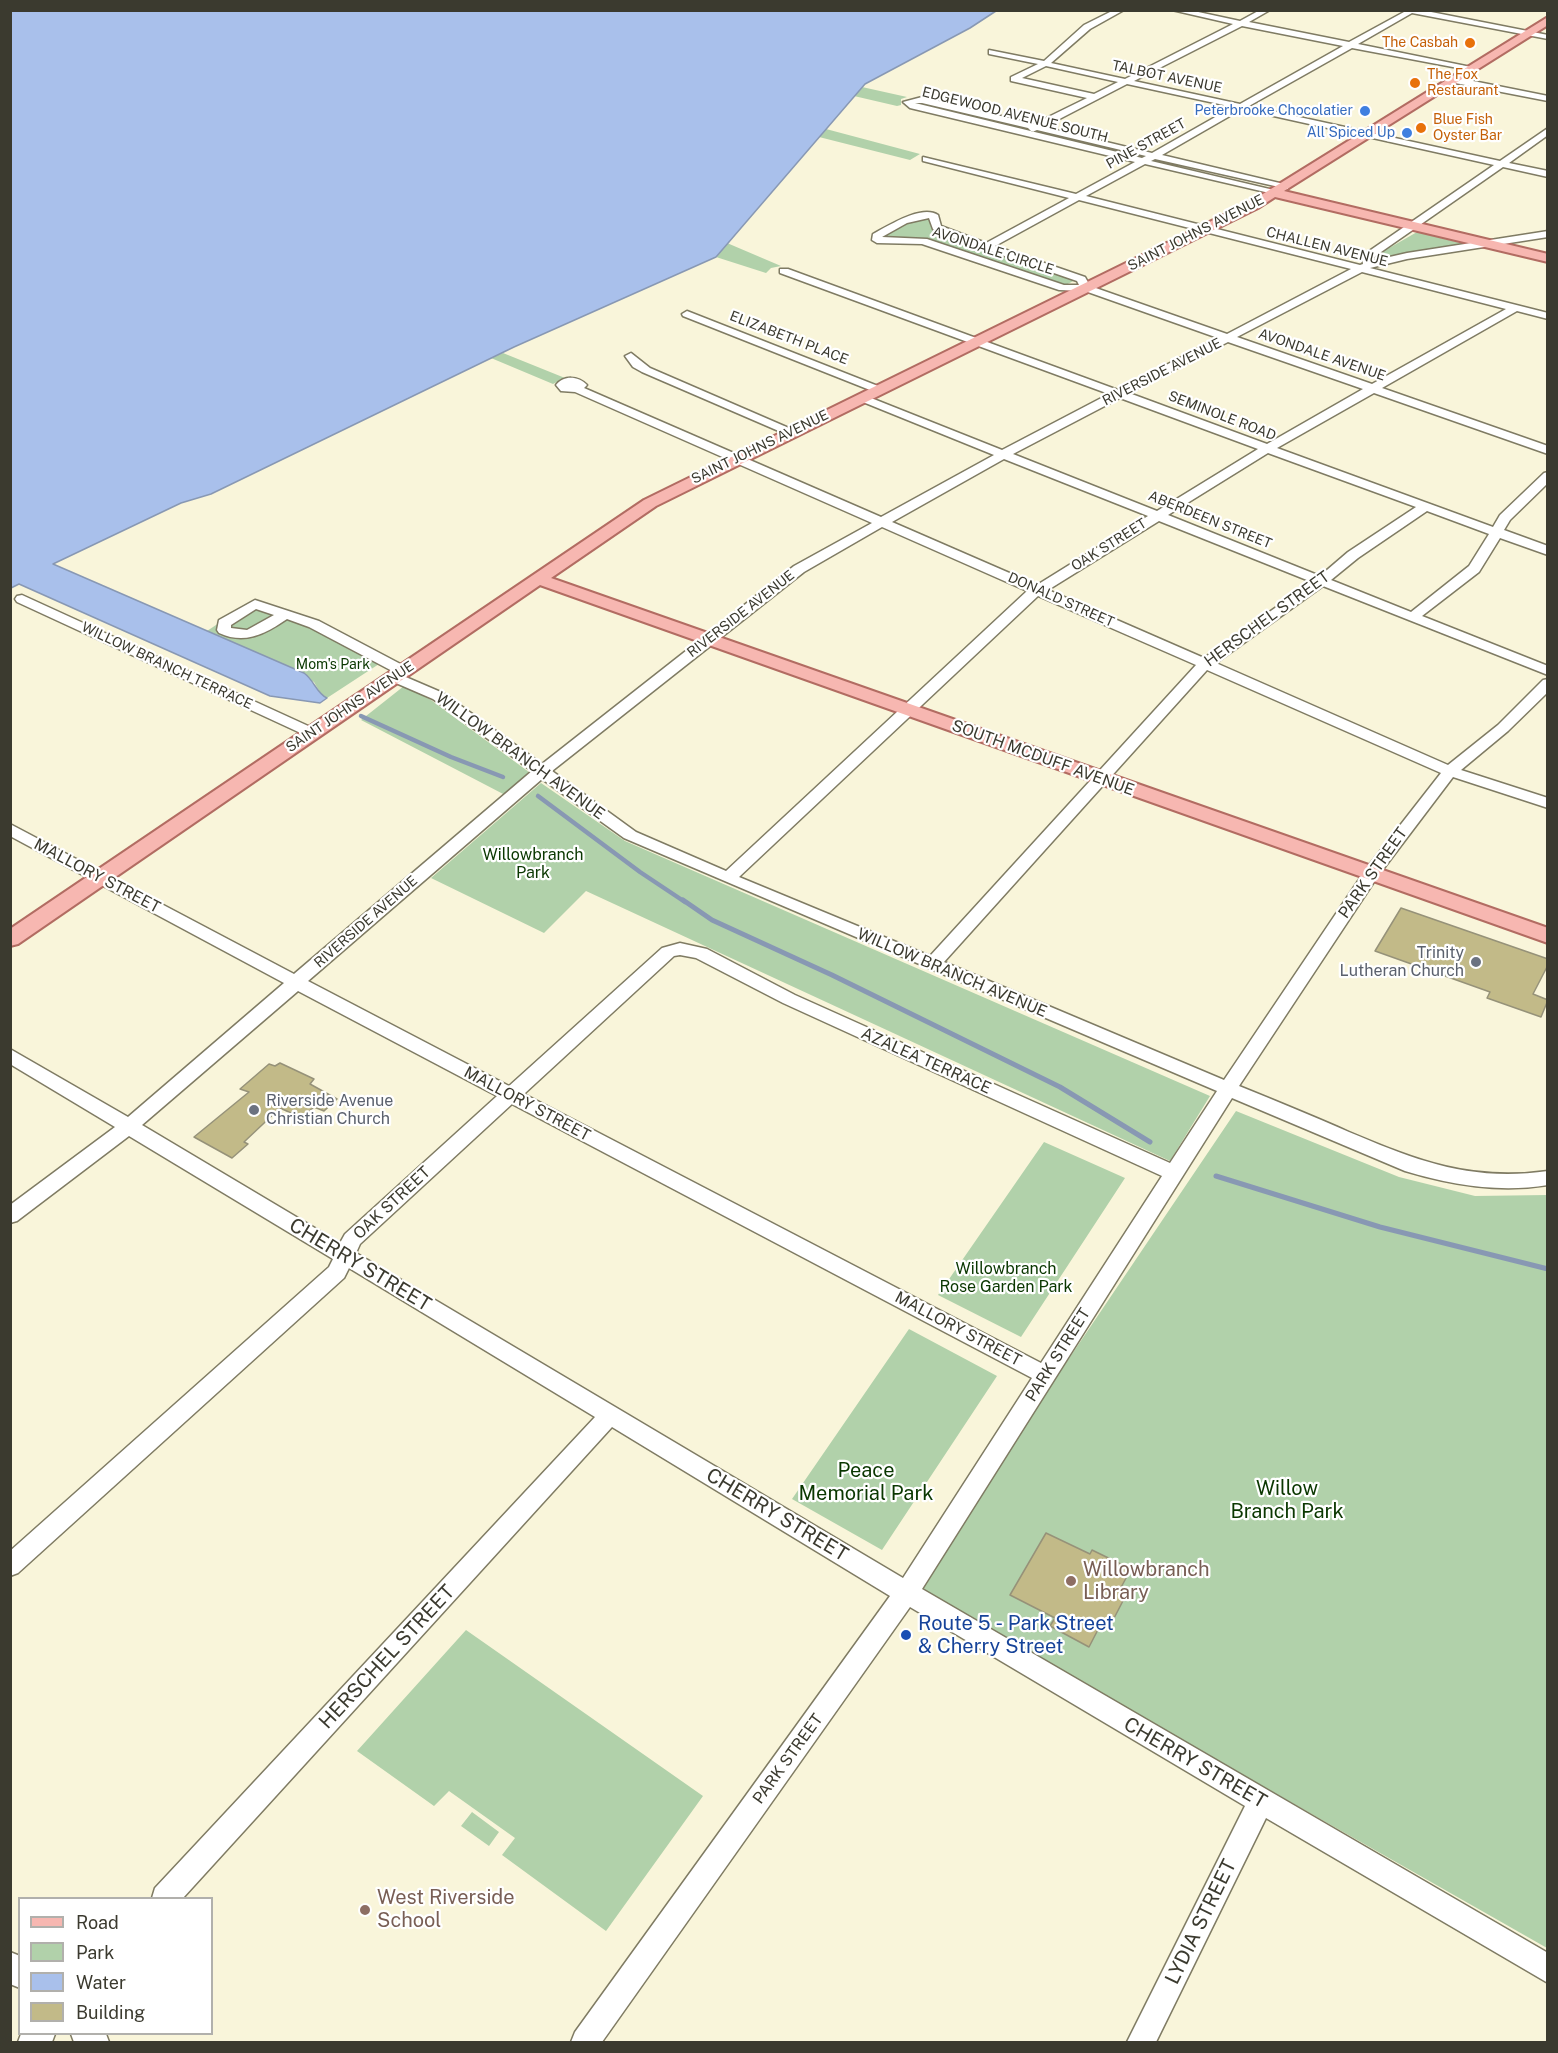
<!DOCTYPE html>
<style>
body{margin:0}
#map{position:relative;width:1558px;height:2053px;overflow:hidden;background:#f9f5da;font-family:"Public Sans",sans-serif}
canvas{display:block}
.frame{position:absolute;inset:0;border:12px solid #3b3a2f;pointer-events:none}
.legend{position:absolute;left:18px;top:1897px;width:195px;height:138px;box-sizing:border-box;background:#fff;border:2px solid #b1b0ac;margin:0;padding:8px 10px;list-style:none;font-size:18px;color:#3b3a2f}
.legend li{display:flex;align-items:center;gap:12px;height:30px}
.legend b{width:30px;border:2px solid #b1b0ac}
</style>
<div id="map">
<canvas width="1558" height="2053"></canvas>
<div class="frame"></div>
<ul class="legend">
<li><b style="height:8px;background:#f7b7b1"></b>Road</li>
<li><b style="height:16px;background:#b1d1aa"></b>Park</li>
<li><b style="height:16px;background:#a9c0eb"></b>Water</li>
<li><b style="height:16px;background:#c2ba88"></b>Building</li>
</ul>
</div>
<script>
const ctx = document.querySelector('canvas').getContext('2d');
ctx.lineJoin = 'round';
function paint(path, color) {
  ctx.fillStyle = color;
  ctx.fill(path, 'evenodd');
}
function stroke(path, color, width, dash) {
  ctx.strokeStyle = color;
  ctx.lineWidth = width;
  ctx.lineCap = dash ? 'butt' : 'round';
  ctx.setLineDash(dash || []);
  ctx.stroke(path);
}
function drawText(font, color, halo, rows, align = 'center') {
  ctx.font = font + ' "Public Sans",sans-serif';
  ctx.lineWidth = 4.5;
  ctx.setLineDash([]);
  ctx.textBaseline = 'middle';
  ctx.strokeStyle = halo;
  ctx.fillStyle = color;
  for (const [text, x, y, turn = 0] of rows) {
    ctx.save();
    ctx.translate(x, y);
    ctx.rotate((+turn || 0) * Math.PI / 180);
    ctx.textAlign = isNaN(turn) ? turn : align;
    if (halo) ctx.strokeText(text, 0, 0);
    ctx.fillText(text, 0, 0);
    ctx.restore();
  }
}
const green = new Path2D(`
 M 862,87 L 907,97 L 901,99 L 901,105 L 897,106 L 854,96 Z
 M 826,129 L 920,154 L 910,160 L 819,137 Z
 M 918,218 L 932,220 L 930,225 L 937,232 L 1077,279 L 1064,286 L 922,239 L 884,237 L 883,234 Z
 M 1417,232 L 1465,244 L 1370,259 Z
 M 727,243 L 781,266 L 771,268 L 766,273 L 716,257 Z
 M 503,353 L 565,378 L 553,384 L 491,358 Z
 M 246,605 L 321,632 L 379,664 L 327,698 L 322,696 L 314,682 L 207,631 Z
 M 404,686 L 431,700 L 533,775 L 507,796 L 361,720 Z
 M 541,783 L 625,841 L 1210,1096 L 1170,1161 L 586,891 L 544,933 L 431,878 Z
 M 1236,1111 L 1399,1177 L 1475,1196 L 1547,1195 L 1547,1948 L 1178,1738 L 907,1592 L 991,1474 Z
 M 1044,1142 L 1125,1178 L 1021,1337 L 938,1295 Z
 M 909,1329 L 997,1376 L 882,1550 L 792,1499 Z
 M 466,1630 L 703,1796 L 606,1931 L 502,1855 L 515,1838 L 449,1791 L 434,1806 L 357,1751 Z
 M 472,1812 L 499,1832 L 489,1846 L 461,1826 Z`);
const water = new Path2D(`
 M 11,10 L 996,10 L 996,11 L 970,28 L 865,84 L 716,257 L 514,347 L 211,494 L 181,503 L 53,564 L 304,673 C 314,680 317,694 327,698 L 320,703 L 270,696 L 19,584 L 11,588 Z`);
const streamFar1 = new Path2D(`
 M 361,716 L 451,757 L 503,777
 M 538,796 L 640,872 L 685,902`);
const stream = new Path2D(`
 M 683,900 L 712,920 L 832,975 L 1060,1087 L 1150,1142
 M 1216,1176 L 1380,1227 L 1548,1269`);
const building = new Path2D(`
 M 1401,908 L 1548,959 L 1548,965 L 1533,994 L 1548,1000 L 1541,1017 L 1487,998 L 1490,992 L 1375,951 Z
 M 280,1063 L 314,1079 L 310,1084 L 337,1099 L 324,1111 L 314,1107 L 302,1118 L 280,1108 L 244,1142 L 248,1144 L 232,1158 L 194,1137 L 249,1092 L 240,1089 L 269,1064 L 275,1066 Z
 M 1046,1533 L 1090,1554 L 1092,1550 L 1131,1569 L 1119,1591 L 1126,1595 L 1111,1624 L 1103,1620 L 1089,1647 L 1050,1626 L 1055,1618 L 1010,1595 Z`);
const minor = new Path2D(`
 M 1114,10 L 1124,10 L 1090,29 L 1051,63 L 1125,79 L 1233,24 L 1172,10 L 1189,10 L 1240,21 L 1260,10 L 1270,10 L 1249,22 L 1349,42 L 1404,12 L 1403,10 L 1421,10 L 1548,35 L 1548,39 L 1412,13 L 1358,44 L 1471,67 L 1475,69 L 1474,71 L 1352,48 L 1249,106 L 1500,161 L 1548,128 L 1548,135 L 1509,163 L 1548,171 L 1548,177 L 1503,167 L 1371,259 L 1372,261 L 1407,253 L 1548,231 L 1548,237 L 1407,259 L 1370,268 L 1548,313 L 1548,319 L 1517,311 L 1382,388 L 1548,446 L 1548,454 L 1374,393 L 1277,448 L 1493,527 L 1500,515 L 1544,473 L 1548,472 L 1548,483 L 1510,520 L 1504,530 L 1548,546 L 1548,555 L 1500,538 L 1479,572 L 1422,616 L 1548,666 L 1548,675 L 1323,586 L 1216,663 L 1448,765 L 1498,725 L 1543,680 L 1548,679 L 1548,692 L 1508,731 L 1461,770 L 1548,798 L 1548,808 L 1453,777 L 1378,876 L 1239,1086 C 1276,1101 1313,1116 1349,1132 C 1418,1161 1471,1182 1548,1171 L 1548,1185 C 1499,1193 1452,1185 1405,1171 L 1232,1098 L 922,1589 L 1548,1953 L 1548,1983 L 1266,1818 L 1156,2042 L 1127,2042 L 1245,1806 L 910,1607 L 602,2042 L 571,2042 L 575,2032 L 890,1596 L 612,1427 L 183,1898 L 152,1898 L 155,1888 L 595,1417 L 349,1268 L 344,1278 L 18,1573 L 10,1576 L 10,1551 L 329,1267 L 333,1259 L 129,1136 L 17,1221 L 10,1223 L 10,1205 L 115,1127 L 10,1064 L 10,1049 L 128,1117 L 284,983 L 10,836 L 10,824 L 294,974 L 532,771 L 433,699 L 389,680 L 387,677 L 389,674 L 396,673 L 309,627 L 287,619 C 265,634 245,645 219,633 L 217,630 L 219,620 L 255,600 L 319,621 L 408,668 L 410,671 L 408,674 L 401,675 L 443,693 L 542,764 L 794,566 L 872,523 L 575,392 L 561,391 L 556,385 C 564,375 578,376 587,385 L 584,388 L 881,517 L 994,455 L 858,400 L 858,396 L 866,396 L 1002,450 L 1109,394 L 780,273 L 780,269 L 788,269 L 1118,390 L 1218,338 L 1085,291 L 1059,290 L 922,244 L 877,243 L 872,240 L 873,234 C 888,226 922,204 938,215 L 941,226 L 986,243 L 1069,198 L 923,161 L 923,157 L 1076,194 L 1135,162 L 910,108 L 903,102 L 922,97 L 1034,124 L 1087,98 L 1011,81 L 1011,77 L 1038,64 L 989,54 L 989,50 L 1044,61 L 1084,25 ZM 1242,26 L 1343,46 L 1240,104 L 1134,81 ZM 1046,66 L 1118,82 L 1094,94 L 1022,78 ZM 1127,84 L 1233,107 L 1152,153 L 1044,127 ZM 915,103 L 922,103 L 1028,128 L 1032,132 L 1037,130 L 1146,156 L 1142,158 ZM 1242,109 L 1494,165 L 1362,256 L 1363,264 L 1360,265 L 1086,196 L 1145,164 L 1278,195 L 1278,191 L 1151,161 L 1155,159 L 1288,189 L 1288,185 L 1162,155 ZM 1079,200 L 1351,269 L 1227,334 L 1090,286 L 1085,277 L 995,246 ZM 929,218 L 933,229 L 941,234 L 1077,281 L 1079,285 L 1064,285 L 927,239 L 882,237 L 907,223 ZM 1362,272 L 1506,309 L 1372,384 L 1237,337 ZM 1228,342 L 1363,389 L 1267,444 L 1129,393 ZM 1120,398 L 1258,449 L 1157,511 L 1013,454 ZM 1268,453 L 1416,507 L 1348,552 L 1320,576 L 1168,515 ZM 1004,459 L 1148,516 L 1037,585 L 892,522 ZM 1427,511 L 1489,534 L 1469,566 L 1411,612 L 1331,580 L 1358,558 ZM 1159,521 L 1312,582 L 1204,658 L 1048,590 ZM 882,527 L 1027,591 L 726,871 L 636,832 L 552,771 L 804,572 ZM 1038,596 L 1196,665 L 930,956 L 739,877 ZM 256,609 L 274,615 L 247,630 L 231,628 L 231,625 ZM 1207,670 L 1441,773 L 1366,869 L 1224,1080 L 944,962 ZM 542,779 L 624,838 L 1217,1091 L 1170,1163 L 795,995 L 707,949 L 680,943 L 662,948 L 509,1086 L 308,981 ZM 680,955 L 696,958 L 783,1003 L 1162,1176 L 1041,1363 L 524,1094 L 674,956 ZM 298,991 L 497,1096 L 345,1234 L 340,1243 L 142,1125 ZM 512,1104 L 1032,1378 L 903,1578 L 356,1253 L 360,1244 Z
 M 1453,77 L 1548,96 L 1548,101 L 1450,82 L 1450,78 Z
 M 687,311 L 883,388 L 885,390 L 883,392 L 875,392 L 683,316 L 682,314 Z
 M 631,353 L 650,368 L 798,432 L 796,435 L 788,435 L 642,372 L 633,367 L 625,356 Z
 M 22,595 L 317,730 L 320,733 L 317,736 L 307,736 L 17,602 L 15,599 L 17,596 Z
 M 10,1952 L 20,1956 L 20,1988 L 10,1984 Z
 M 21,2034 L 55,2034 L 52,2042 L 18,2042 Z
 M 71,2034 L 106,2034 L 109,2042 L 74,2042 Z`);
const major = new Path2D(`
 M 1548,17 L 1548,25 L 1284,191 L 1548,254 L 1548,262 L 1275,197 L 1258,208 L 656,506 L 551,578 L 1548,928 L 1548,943 L 540,585 L 18,944 L 10,946 L 10,929 L 644,500 L 1250,202 Z`);
const markers = [
 [1470,43,6,"#e8710a"],
 [1415,83,6,"#e8710a"],
 [1365,111,6,"#3f7fe0"],
 [1421,128,6,"#e8710a"],
 [1407,133,6,"#3f7fe0"],
 [1476,962,6,"#6b7280"],
 [254,1110,6,"#6b7280"],
 [1071,1581,6,"#8d6e63"],
 [906,1635,6,"#1a4fb4"],
 [365,1910,6,"#8d6e63"]
];
const farFoodnames = [
 ["The Casbah",1458,43,"right"],
 ["The Fox",1427,75],
 ["Restaurant",1427,91],
 ["Blue Fish",1433,120],
 ["Oyster Bar",1433,136]
];
const farStreetnames = [
 ["TALBOT AVENUE",1167,77,12],
 ["EDGEWOOD AVENUE SOUTH",1015,115,14],
 ["PINE STREET",1146,144,-29],
 ["SAINT JOHNS AVENUE",1196,233,-27],
 ["CHALLEN AVENUE",1327,247,14],
 ["AVONDALE CIRCLE",993,251,18],
 ["ELIZABETH PLACE",789,338,21],
 ["AVONDALE AVENUE",1322,355,19],
 ["RIVERSIDE AVENUE",1162,372,-27],
 ["SEMINOLE ROAD",1222,416,21],
 ["SAINT JOHNS AVENUE",760,447,-26],
 ["ABERDEEN STREET",1210,520,22],
 ["OAK STREET",1109,545,-32],
 ["DONALD STREET",1061,600,24],
 ["RIVERSIDE AVENUE",741,614,-38],
 ["WILLOW BRANCH TERRACE",167,666,25],
 ["SAINT JOHNS AVENUE",350,707,-34],
 ["RIVERSIDE AVENUE",366,922,-41]
];
const farShopnames = [
 ["Peterbrooke Chocolatier",1353,111],
 ["All Spiced Up",1395,133]
];
const farParknames = [
 ["Mom's Park",333,665]
];
const streetNames = [
 ["HERSCHEL STREET",1267,619,-36],
 ["WILLOW BRANCH AVENUE",520,756,36],
 ["SOUTH MCDUFF AVENUE",1043,758,20],
 ["PARK STREET",1373,873,-55],
 ["MALLORY STREET",97,876,28],
 ["WILLOW BRANCH AVENUE",952,973,23],
 ["AZALEA TERRACE",926,1061,24],
 ["MALLORY STREET",527,1104,28],
 ["OAK STREET",392,1203,-43],
 ["MALLORY STREET",958,1329,28],
 ["PARK STREET",1058,1355,-58],
 ["PARK STREET",788,1759,-54]
];
const parkNames = [
 ["Willowbranch",533,855],
 ["Park",533,873],
 ["Willowbranch",1006,1269],
 ["Rose Garden Park",1006,1287]
];
const worshipNames = [
 ["Trinity",1464,953],
 ["Lutheran Church",1464,971],
 ["Riverside Avenue",266,1101,"left"],
 ["Christian Church",266,1119,"left"]
];
const nearStreetnames = [
 ["CHERRY STREET",360,1265,31],
 ["CHERRY STREET",777,1515,31],
 ["HERSCHEL STREET",387,1657,-47],
 ["CHERRY STREET",1195,1763,30],
 ["LYDIA STREET",1201,1922,-64]
];
const nearParknames = [
 ["Peace",866,1471],
 ["Memorial Park",866,1494],
 ["Willow",1287,1489],
 ["Branch Park",1287,1512]
];
const nearEducationnames = [
 ["Willowbranch",1083,1570],
 ["Library",1083,1593],
 ["West Riverside",377,1898],
 ["School",377,1921]
];
const nearTransitnames = [
 ["Route 5 - Park Street",918,1624],
 ["& Cherry Street",918,1647]
];
paint(green, '#b1d1aa');
paint(water, '#a9c0eb');
stroke(water, '#8898b3', 1.5);
stroke(streamFar1, '#8898b3', 4.5);
stroke(stream, '#8898b3', 5);
paint(building, '#c2ba88');
stroke(building, '#969279', 1.5);
stroke(minor, '#7f7b63', 3);
stroke(major, '#b26c62', 4);
paint(minor, '#fff');
paint(major, '#f7b7b1');
for (const [x, y, r, color] of markers) {
  const dot = new Path2D();
  dot.arc(x, y, r, 0, 2 * Math.PI);
  ctx.fillStyle = color;
  ctx.fill(dot);
  stroke(dot, '#fff', 2);
}
drawText('14px', '#c56008', '#fff', farFoodnames, 'left');
drawText('14px', '#3b3a2f', '#fff', farStreetnames);
drawText('14px', '#366cbe', '#fff', farShopnames, 'right');
drawText('14px', '#0a3700', '#fff', farParknames);
drawText('16px', '#3b3a2f', '#fff', streetNames);
drawText('16px', '#0a3700', '#fff', parkNames);
drawText('16px', '#5b616d', '#fff', worshipNames, 'right');
drawText('20px', '#3b3a2f', '#fff', nearStreetnames);
drawText('20px', '#0a3700', '#fff', nearParknames);
drawText('20px', '#785e54', '#fff', nearEducationnames, 'left');
drawText('20px', '#164399', '#fff', nearTransitnames, 'left');
</script>
